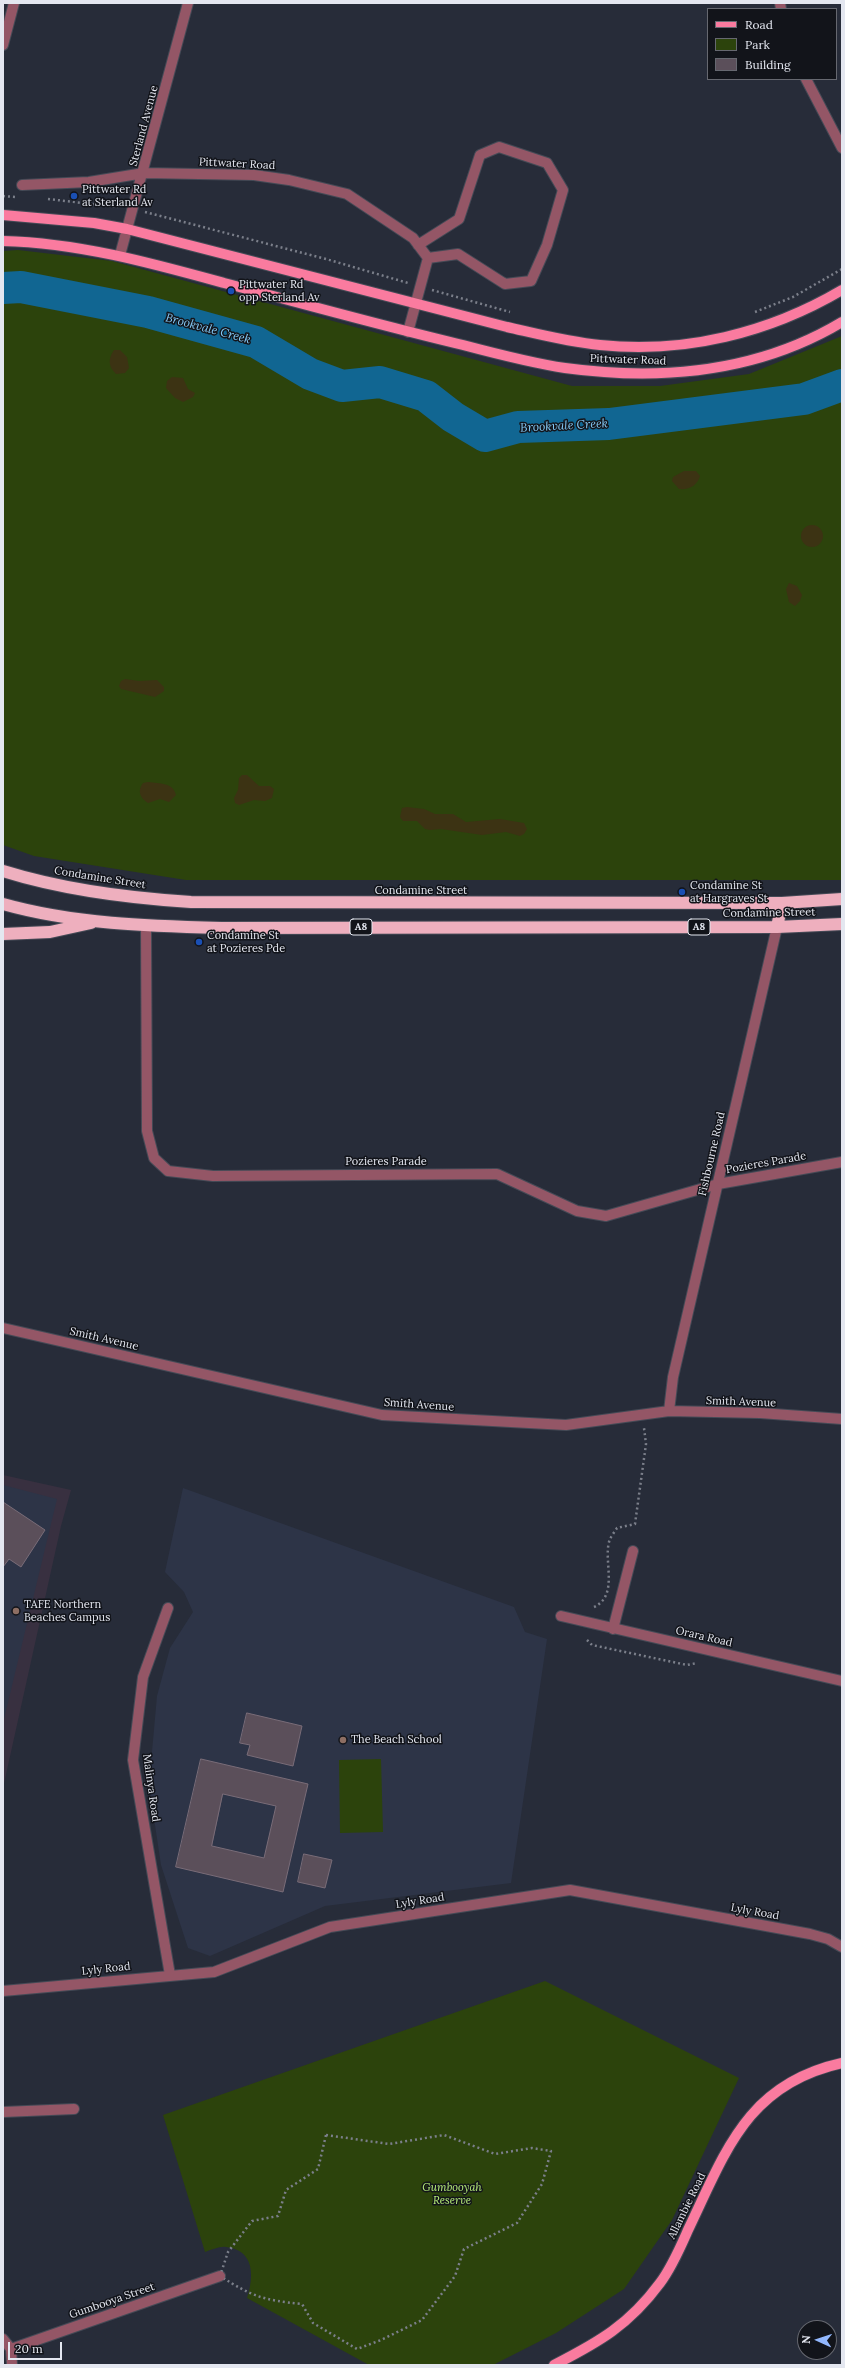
<!DOCTYPE html>
<style>
body{margin:0}
#map{position:relative;width:845px;height:2368px;overflow:hidden;background:#272c39;font-family:Lora,serif}
canvas{display:block}
.frame{position:absolute;inset:0;border:4px solid #e4e7f0;pointer-events:none}
.legend{position:absolute;left:707px;top:8px;width:130px;height:72px;box-sizing:border-box;background:#12141a;border:1px solid #666870;margin:0;padding:5px 7px;list-style:none;font-size:12px;color:#e4e7f0}
.legend li{display:flex;align-items:center;gap:8px;height:20px}
.legend b{width:20px;border:1px solid #666870}
.north{position:absolute;left:797px;top:2320px;width:40px;height:40px;box-sizing:border-box;background:#12141a;border:1px solid #666870;border-radius:50%;rotate:273deg;font-size:11px;font-weight:700;line-height:16px;text-align:center;color:#e4e7f0}
.north::after{content:'';display:block;margin:auto;width:14px;height:18px;background:#92b7fd;clip-path:polygon(50% 0,100% 100%,50% 72%,0 100%)}
.scale{position:absolute;left:8px;top:2342px;width:54px;height:18px;box-sizing:border-box;border:2px solid #e4e7f0;border-top:0;padding-left:5px;font-size:12px;line-height:14px;white-space:nowrap;color:#e4e7f0;-webkit-text-stroke:3px #12141a;paint-order:stroke}
</style>
<div id="map">
<canvas width="845" height="2368"></canvas>
<div class="frame"></div>
<ul class="legend">
<li><b style="height:5px;background:#fa7b9f"></b>Road</li>
<li><b style="height:11px;background:#2c430c"></b>Park</li>
<li><b style="height:11px;background:#5b4f5a"></b>Building</li>
</ul>
<div class="north">N</div>
<div class="scale">20 m</div>
</div>
<script>
const ctx = document.querySelector('canvas').getContext('2d');
ctx.lineJoin = 'round';
function paint(path, color) {
  ctx.fillStyle = color;
  ctx.fill(path, 'evenodd');
}
function stroke(path, color, width, dash) {
  ctx.strokeStyle = color;
  ctx.lineWidth = width;
  ctx.lineCap = dash ? 'butt' : 'round';
  ctx.setLineDash(dash || []);
  ctx.stroke(path);
}
function drawText(font, color, halo, rows, align = 'center') {
  ctx.font = font + ' Lora,serif';
  ctx.lineWidth = 3;
  ctx.setLineDash([]);
  ctx.textBaseline = 'middle';
  ctx.strokeStyle = halo;
  ctx.fillStyle = color;
  for (const [text, x, y, turn = 0] of rows) {
    ctx.save();
    ctx.translate(x, y);
    ctx.rotate((+turn || 0) * Math.PI / 180);
    ctx.textAlign = isNaN(turn) ? turn : align;
    if (halo) ctx.strokeText(text, 0, 0);
    ctx.fillText(text, 0, 0);
    ctx.restore();
  }
}
const industrial = new Path2D(`
 M 3,1475 L 71,1490 L 61,1526 L 3,1788 Z`);
const built = new Path2D(`
 M 3,1485 L 57,1499 L 3,1723 Z
 M 183,1488 L 514,1607 L 525,1632 L 547,1639 L 511,1883 L 325,1906 L 210,1956 L 188,1948 L 161,1865 L 149,1785 L 157,1696 L 170,1648 L 193,1612 L 184,1592 L 165,1572 Z`);
const green = new Path2D(`
 M 18,250 L 112,261 L 572,386 L 660,386 L 749,374 L 842,336 L 842,880 L 186,880 L 34,856 L 3,845 L 3,251 Z
 M 381,1759 L 383,1832 L 340,1833 L 339,1760 Z
 M 545,1981 L 739,2078 L 672,2220 L 624,2289 L 556,2333 L 493,2365 L 369,2365 L 247,2298 C 254,2277 255,2250 226,2247 C 220,2246 211,2250 205,2252 L 163,2115 Z`);
const sand = new Path2D(`
 M 114,350 L 120,350 L 127,357 L 129,368 L 125,373 L 116,374 C 108,366 108,359 114,350 Z
 M 172,377 L 183,378 L 188,389 L 195,393 L 193,397 L 183,402 L 175,398 L 166,388 L 167,381 Z
 M 684,471 L 696,471 L 700,476 C 697,486 689,490 679,489 L 672,481 L 673,477 Z
 M801 536a11 11 0 1 1 22 0a11 11 0 1 1-22 0Z
 M 789,583 L 797,586 L 802,595 L 800,601 L 795,606 L 789,602 L 786,589 Z
 M 125,679 L 139,681 L 157,680 L 164,687 L 164,691 L 155,697 L 121,689 L 119,686 L 121,681 Z
 M 242,775 L 247,775 L 259,786 L 270,786 L 274,789 L 272,798 L 265,801 L 254,800 L 239,805 L 235,803 L 234,798 L 238,790 L 239,778 Z
 M 148,782 C 160,784 173,782 176,795 L 169,802 L 160,799 L 148,803 C 140,798 137,791 143,783 Z
 M 407,807 L 424,809 L 435,814 L 453,814 L 466,822 L 500,819 L 524,823 L 527,829 L 524,834 L 520,836 L 506,832 L 482,835 L 441,829 L 430,830 L 425,829 L 417,821 L 403,821 L 400,817 L 402,808 Z`);
const river = new Path2D(`
 M 3,288 L 21,287 L 148,312 L 256,342 L 310,374 L 342,386 L 380,382 L 426,396 L 453,417 L 485,436 L 518,427 L 609,424 L 804,399 L 842,385`);
const building = new Path2D(`
 M 3,1502 L 45,1530 L 21,1567 L 9,1559 L 3,1567 Z
 M 247,1713 L 302,1726 L 293,1766 L 247,1755 L 250,1745 L 240,1743 Z
 M 201,1759 L 308,1784 L 283,1892 L 176,1867 ZM 223,1794 L 276,1806 L 264,1858 L 212,1846 Z
 M 304,1854 L 332,1860 L 325,1888 L 298,1882 Z`);
const path = new Path2D(`
 M 3,196 L 15,197
 M 48,199 L 118,207
 M 145,212 L 326,259 L 408,283
 M 432,290 L 510,312
 M 755,312 L 793,297 L 842,269
 M 594,1607 C 620,1595 602,1559 610,1539 C 612,1535 615,1531 617,1528 L 635,1524 L 646,1444 L 644,1428
 M 587,1640 L 592,1645 L 687,1665 L 697,1663
 M 326,2135 L 389,2144 L 444,2135 L 495,2154 L 532,2148 L 551,2151 L 542,2184 L 517,2223 L 464,2249 L 455,2276 L 422,2320 L 381,2340 L 357,2349 L 313,2323 L 302,2304 C 263,2300 253,2297 220,2276 L 228,2252 L 252,2221 L 278,2216 L 286,2190 L 318,2169 Z`);
const minor = new Path2D(`
 M 780,3 L 781,9
 M 3,45 L 14,3
 M 806,79 L 842,148
 M 22,185 L 89,182 L 144,173 L 254,175 L 289,180 L 347,194 L 413,238 L 428,258 L 408,332
 M 418,245 L 459,219 L 480,155 L 499,147 L 547,163 L 563,190 L 547,245 L 531,281 L 505,284 L 458,254 L 428,258
 M 120,255 L 188,3
 M 146,926 L 147,1131 L 154,1158 L 168,1171 L 213,1176 L 497,1174 L 577,1211 L 606,1216 L 718,1184 L 842,1162
 M 3,1328 L 382,1415 L 566,1425 L 669,1411 L 760,1413 L 842,1419
 M 669,1411 L 673,1377 L 777,927
 M 168,1608 L 143,1677 L 133,1760 L 170,1975
 M 561,1616 L 842,1681
 M 613,1629 L 633,1551
 M 3,1991 L 214,1972 L 330,1927 L 570,1890 L 810,1934 L 828,1939 L 842,1947
 M 3,2112 L 74,2109
 M 3,2339 L 11,2349 L 12,2365
 M 11,2349 L 220,2276`);
const major = new Path2D(`
 M 3,215 L 94,223 L 127,229 L 507,327 C 538,334 568,342 600,345 C 684,354 769,333 842,290
 M 3,241 C 79,243 151,263 224,283 C 304,304 383,326 463,345 C 497,354 531,363 565,368 C 661,381 757,373 842,322
 M 554,2365 C 599,2342 629,2325 660,2283 C 672,2267 680,2248 688,2230 C 726,2151 747,2084 842,2063`);
const highway = new Path2D(`
 M 3,871 C 64,890 127,898 191,902 L 782,903 L 842,899
 M 3,904 C 74,924 149,926 222,928 L 777,927 L 842,924
 M 777,927 L 782,903
 M 3,934 L 50,932 L 91,923`);
const markers = [
 [74,196,4,"#1a4fb4"],
 [231,291,4,"#1a4fb4"],
 [682,892,4,"#1a4fb4"],
 [199,942,4,"#1a4fb4"],
 [16,1611,4,"#8d6e63"],
 [343,1740,4,"#8d6e63"]
];
const shields = [
 [361,927,22],
 [699,927,22]
];
const shieldNames = [
 ["A8",361,927],
 ["A8",699,927]
];
const streetNames = [
 ["Sterland Avenue",144,126,-75],
 ["Pittwater Road",237,164,3],
 ["Pittwater Road",628,360,2],
 ["Condamine Street",100,878,9],
 ["Condamine Street",421,891],
 ["Condamine Street",769,913,-1],
 ["Fishbourne Road",712,1154,-77],
 ["Pozieres Parade",386,1162],
 ["Pozieres Parade",766,1163,-10],
 ["Smith Avenue",104,1339,13],
 ["Smith Avenue",741,1402,2],
 ["Smith Avenue",419,1405,4],
 ["Orara Road",704,1637,13],
 ["Malinya Road",151,1788,82],
 ["Lyly Road",420,1901,-9],
 ["Lyly Road",755,1912,10],
 ["Lyly Road",106,1969,-6],
 ["Allambie Road",687,2206,-64],
 ["Gumbooya Street",112,2301,-19]
];
const poiNames = [
 ["Pittwater Rd",82,190],
 ["at Sterland Av",82,203],
 ["Pittwater Rd",239,285],
 ["opp Sterland Av",239,298],
 ["Condamine St",690,886],
 ["at Hargraves St",690,899],
 ["Condamine St",207,936],
 ["at Pozieres Pde",207,949],
 ["TAFE Northern",24,1605],
 ["Beaches Campus",24,1618],
 ["The Beach School",351,1740]
];
const parkNames = [
 ["Gumbooyah",452,2188],
 ["Reserve",452,2201]
];
const waterNames = [
 ["Brookvale Creek",208,329,15],
 ["Brookvale Creek",564,426,-3]
];
paint(industrial, '#383040');
paint(built, '#2d3447');
paint(green, '#2c430c');
paint(sand, '#3c3313');
stroke(river, '#116692', 32);
paint(building, '#5b4f5a');
stroke(building, '#796c78', 1);
stroke(minor, '#454a56', 12);
stroke(major, '#454a56', 12);
stroke(highway, '#454a56', 14);
stroke(path, '#7b7f8a', 2.5, [2, 3]);
stroke(minor, '#945666', 10);
stroke(major, '#fa7b9f', 10);
stroke(highway, '#eeafbe', 12);
for (const [x, y, r, color] of markers) {
  const dot = new Path2D();
  dot.arc(x, y, r, 0, 2 * Math.PI);
  ctx.fillStyle = color;
  ctx.fill(dot);
  stroke(dot, '#12141a', 1.5);
}
for (const [x, y, w] of shields) {
  const box = new Path2D();
  box.roundRect(x - w / 2, y - 8, w, 16, 3);
  ctx.fillStyle = '#12141a';
  ctx.fill(box);
  stroke(box, '#e4e7f0', 1);
}
drawText('bold 10px', '#e4e7f0', null, shieldNames);
drawText('11px', '#e4e7f0', '#12141a', streetNames);
drawText('11px', '#e4e7f0', '#12141a', poiNames, 'left');
drawText('italic 11px', '#b9f07b', '#12141a', parkNames);
drawText('italic 12px', '#84c9f6', '#12141a', waterNames);
</script>
